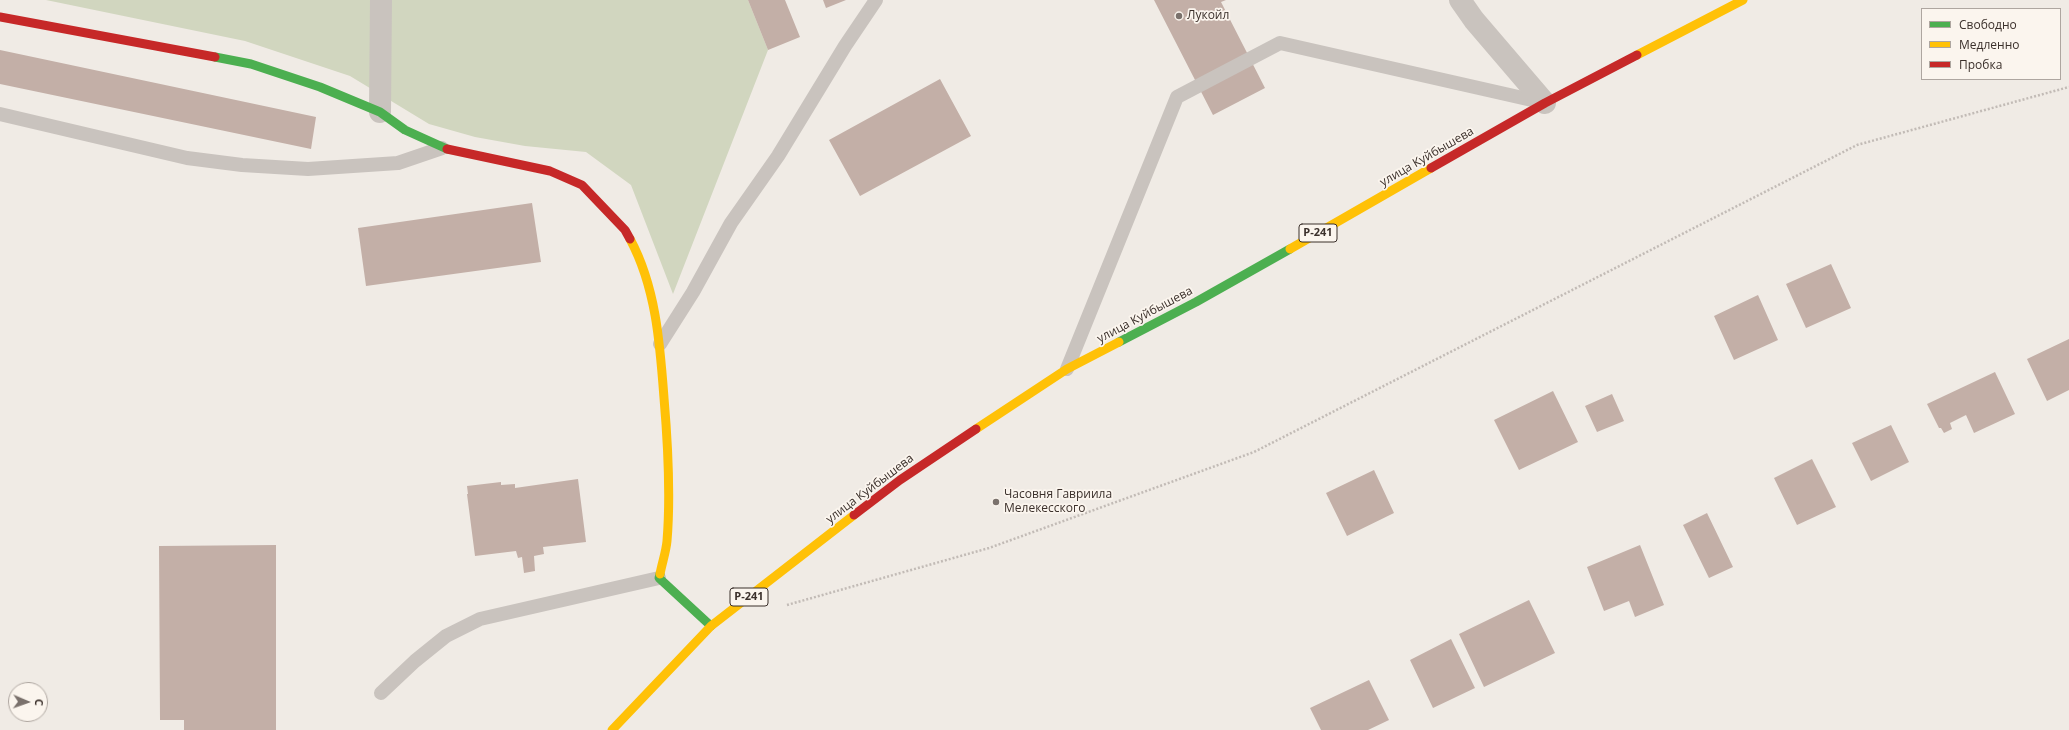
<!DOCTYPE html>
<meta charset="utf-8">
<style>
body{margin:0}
#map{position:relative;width:2069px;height:730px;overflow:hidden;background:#f0ebe5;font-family:"Open Sans",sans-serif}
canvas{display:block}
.legend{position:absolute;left:1921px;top:8px;width:140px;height:72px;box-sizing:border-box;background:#fbf5ee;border:1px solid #aea6a0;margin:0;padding:5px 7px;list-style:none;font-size:12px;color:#3b302b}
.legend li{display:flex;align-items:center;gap:8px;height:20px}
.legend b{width:20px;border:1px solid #aea6a0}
.north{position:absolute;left:8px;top:682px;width:40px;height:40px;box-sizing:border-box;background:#fbf5ee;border:1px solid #aea6a0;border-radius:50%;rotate:92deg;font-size:11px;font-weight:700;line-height:16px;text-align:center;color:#3b302b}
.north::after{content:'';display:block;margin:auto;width:14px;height:18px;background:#7a716c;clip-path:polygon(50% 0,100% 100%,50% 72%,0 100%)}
</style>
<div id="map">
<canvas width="2069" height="730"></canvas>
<ul class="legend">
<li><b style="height:5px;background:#4caf50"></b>Свободно</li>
<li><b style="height:5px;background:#ffc107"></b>Медленно</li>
<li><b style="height:5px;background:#c62828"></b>Пробка</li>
</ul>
<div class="north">С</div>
</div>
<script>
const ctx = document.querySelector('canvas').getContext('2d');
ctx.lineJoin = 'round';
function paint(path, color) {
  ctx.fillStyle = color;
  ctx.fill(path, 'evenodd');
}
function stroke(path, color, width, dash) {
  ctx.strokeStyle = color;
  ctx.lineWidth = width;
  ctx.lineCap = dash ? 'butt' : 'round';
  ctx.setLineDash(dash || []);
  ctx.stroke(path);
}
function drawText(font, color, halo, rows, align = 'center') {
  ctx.font = font + ' "Open Sans",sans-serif';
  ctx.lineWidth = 3.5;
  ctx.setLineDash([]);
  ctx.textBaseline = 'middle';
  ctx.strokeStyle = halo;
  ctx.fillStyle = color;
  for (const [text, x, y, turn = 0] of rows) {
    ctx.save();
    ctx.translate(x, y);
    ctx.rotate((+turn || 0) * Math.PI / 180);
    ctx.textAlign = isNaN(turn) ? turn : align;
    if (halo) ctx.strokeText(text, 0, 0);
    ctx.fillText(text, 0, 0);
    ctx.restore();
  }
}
const green = new Path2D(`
 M 46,0 L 748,0 L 768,50 L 673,294 L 631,185 L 586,152 L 525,146 L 475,137 L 429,124 L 350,76 L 245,41 Z`);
const building = new Path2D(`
 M 748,0 L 785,0 L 800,37 L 768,50 Z
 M 823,0 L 846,0 L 826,8 Z
 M 1154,0 L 1226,0 L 1221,2 L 1265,88 L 1213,115 Z
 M 0,50 L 316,117 L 311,149 L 0,84 Z
 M 940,79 L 971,136 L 860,196 L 829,140 Z
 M 532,203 L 541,262 L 366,286 L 358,228 Z
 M 1831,264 L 1851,308 L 1806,328 L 1786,284 Z
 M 1758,295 L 1778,340 L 1734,360 L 1714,316 Z
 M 2069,339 L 2069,390 L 2047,401 L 2027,359 Z
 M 1995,372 L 2015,414 L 1974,433 L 1966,415 L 1950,423 L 1952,429 L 1944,433 L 1941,428 L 1939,428 L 1927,404 Z
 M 1553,391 L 1578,442 L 1519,470 L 1494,420 Z
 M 1612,394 L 1624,421 L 1597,432 L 1585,406 Z
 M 1891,425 L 1909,462 L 1871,481 L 1852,443 Z
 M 1812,459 L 1836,507 L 1797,525 L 1774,478 Z
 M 1374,470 L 1394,513 L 1347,536 L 1326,493 Z
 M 578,479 L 586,542 L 543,547 L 544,554 L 534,556 L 535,571 L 524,573 L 522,557 L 518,558 L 516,551 L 475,556 L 467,494 L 468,494 L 467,486 L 501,482 L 501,485 L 515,484 L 515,488 Z
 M 1707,513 L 1733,567 L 1709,578 L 1683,525 Z
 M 276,545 L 276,730 L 184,730 L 184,720 L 160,720 L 159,546 Z
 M 1640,545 L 1664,605 L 1635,617 L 1629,601 L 1604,611 L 1587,567 Z
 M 1529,600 L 1555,653 L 1484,687 L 1459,634 Z
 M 1451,639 L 1475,688 L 1433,708 L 1410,660 Z
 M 1369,680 L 1389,720 L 1368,730 L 1321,730 L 1310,708 Z`);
const path = new Path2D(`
 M 787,605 L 989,548 L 1254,452 L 1857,145 L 2069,87`);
const lane = new Path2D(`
 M 0,114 L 187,158 L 242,165 L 308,169 L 398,163 L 442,148
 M 660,344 L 693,292 L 731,223 L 778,156 L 845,46 L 876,0
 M 1067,369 L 1177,97 L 1280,43 L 1545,103
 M 381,693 L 415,661 L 446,636 L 480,619 L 659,578`);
const street = new Path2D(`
 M 1460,0 L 1474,20 L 1545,103
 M 380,112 L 381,0`);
const fast = new Path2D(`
 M 215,57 L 251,64 L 320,87 L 380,112 L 405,130 L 447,149
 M 1119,342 L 1196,302 L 1290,249
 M 660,574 L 659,578 L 711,626`);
const slow = new Path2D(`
 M 1637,55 L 1743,0
 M 630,239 C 656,287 660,344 664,398 C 668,445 671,493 667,541 C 666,552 662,563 660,574
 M 1290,249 L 1431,168
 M 976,429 L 1067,369 L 1119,342
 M 612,730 L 711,626 L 854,515`);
const jam = new Path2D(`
 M 0,17 L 215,57
 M 447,149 L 550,171 L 582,185 L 625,230 L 630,239
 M 1431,168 L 1545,103 L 1637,55
 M 854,515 L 900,480 L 976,429`);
const markers = [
 [1179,16,4,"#7a716c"],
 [996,502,4,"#7a716c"]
];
const shields = [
 [1318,233,38],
 [749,597,38]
];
const shieldNames = [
 ["Р-241",1318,233],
 ["Р-241",749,597]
];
const poiNames = [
 ["Лукойл",1187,16],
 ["Часовня Гавриила",1004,495],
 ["Мелекесского",1004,509]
];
const streetNames = [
 ["улица Куйбышева",1427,157,-30],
 ["улица Куйбышева",1145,315,-28],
 ["улица Куйбышева",870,489,-37]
];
paint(green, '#d1d6bf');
paint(building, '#c3afa7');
stroke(path, '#c2bbb6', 2.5, [2, 2]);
stroke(lane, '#c9c3be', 14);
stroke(street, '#c9c3be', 22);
stroke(fast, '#4caf50', 9);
stroke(slow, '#ffc107', 9);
stroke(jam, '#c62828', 9);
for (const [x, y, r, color] of markers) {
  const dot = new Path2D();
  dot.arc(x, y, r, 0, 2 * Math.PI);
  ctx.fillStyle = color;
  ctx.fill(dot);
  stroke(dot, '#fbf5ee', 1.5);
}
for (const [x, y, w] of shields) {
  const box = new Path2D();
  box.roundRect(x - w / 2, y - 9, w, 18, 3);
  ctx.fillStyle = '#fbf5ee';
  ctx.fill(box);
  stroke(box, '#3b302b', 1);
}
drawText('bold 11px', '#3b302b', null, shieldNames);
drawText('12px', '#3b302b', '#fbf5ee', poiNames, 'left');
drawText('12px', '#3b302b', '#fbf5ee', streetNames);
</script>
